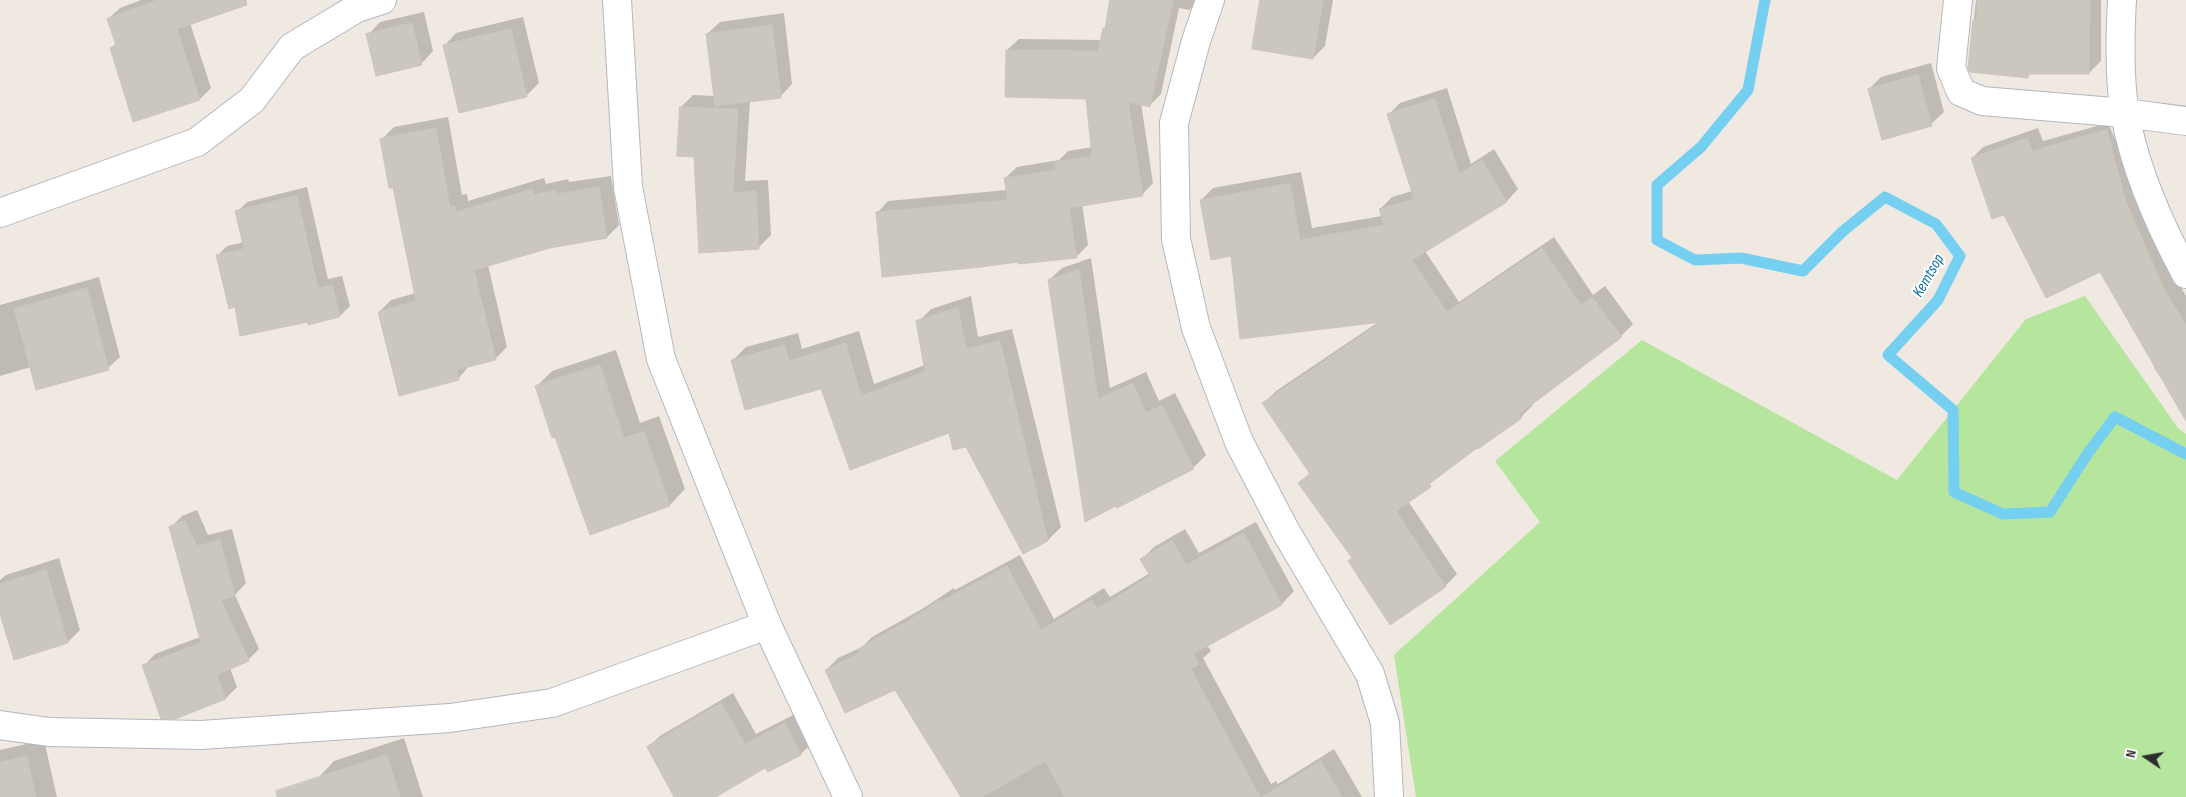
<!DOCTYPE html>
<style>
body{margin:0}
#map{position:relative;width:2186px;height:797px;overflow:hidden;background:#efe9e1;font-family:"Sofia Sans Condensed",sans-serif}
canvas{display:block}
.north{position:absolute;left:2121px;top:732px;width:50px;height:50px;-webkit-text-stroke:4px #fff;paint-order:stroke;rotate:282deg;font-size:14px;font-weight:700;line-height:20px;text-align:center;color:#2e2e2e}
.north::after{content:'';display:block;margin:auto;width:18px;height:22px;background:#2e2e2e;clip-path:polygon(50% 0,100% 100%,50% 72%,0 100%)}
</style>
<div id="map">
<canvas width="2186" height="797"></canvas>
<div class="north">N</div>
</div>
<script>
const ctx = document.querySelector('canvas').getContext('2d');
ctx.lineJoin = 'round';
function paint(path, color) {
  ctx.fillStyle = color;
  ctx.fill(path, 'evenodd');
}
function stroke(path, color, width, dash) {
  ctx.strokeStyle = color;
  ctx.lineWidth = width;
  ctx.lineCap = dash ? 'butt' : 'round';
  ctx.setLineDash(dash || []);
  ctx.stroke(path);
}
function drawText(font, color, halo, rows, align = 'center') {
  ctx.font = font + ' "Sofia Sans Condensed",sans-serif';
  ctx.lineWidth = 4;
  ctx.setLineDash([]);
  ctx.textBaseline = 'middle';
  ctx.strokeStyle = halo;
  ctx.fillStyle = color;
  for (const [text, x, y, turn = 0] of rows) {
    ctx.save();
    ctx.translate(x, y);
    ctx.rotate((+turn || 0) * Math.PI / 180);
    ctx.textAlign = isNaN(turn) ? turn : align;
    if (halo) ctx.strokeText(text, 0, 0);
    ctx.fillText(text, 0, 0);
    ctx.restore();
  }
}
const green = new Path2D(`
 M 2085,296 L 2178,428 L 2186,434 L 2186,797 L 1416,797 L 1394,655 L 1540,522 L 1495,461 L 1642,340 L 1897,480 L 2026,319 Z`);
const shadow = new Path2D(`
 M 141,0 L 242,0 L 190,23 L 211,88 L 200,99 L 111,48 L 116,43 L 108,19 L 120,8 Z
 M 1111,0 L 1199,0 L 1189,10 L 1179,8 L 1161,94 L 1150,105 L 1141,103 L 1153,183 L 1142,195 L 1082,204 L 1088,245 L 1076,257 L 1019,260 L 877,213 L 888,201 L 1007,190 L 1005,178 L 1017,167 L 1059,160 L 1068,151 L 1093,147 L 1087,97 L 1007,50 L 1019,39 L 1102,40 L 1104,28 L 1107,25 Z
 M 1261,0 L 1333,0 L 1325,46 L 1313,58 Z
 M 1976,0 L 2101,0 L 2101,61 L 2089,73 L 2031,73 L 2028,76 L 1969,67 Z
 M 424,12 L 433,51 L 421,64 L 368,35 L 380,22 Z
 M 784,13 L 792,84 L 780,97 L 750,101 L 745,181 L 768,180 L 771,235 L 758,248 L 696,156 L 681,107 L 693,95 L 715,96 L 707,34 L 720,22 Z
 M 523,17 L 539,83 L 526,96 L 444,46 L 456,33 Z
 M 1931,63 L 1944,112 L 1931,124 L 1869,89 L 1881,77 Z
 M 1447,88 L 1471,164 L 1494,149 L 1518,189 L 1507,201 L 1425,251 L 1459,302 L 1554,237 L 1593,295 L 1605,286 L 1633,324 L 1621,336 L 1531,403 L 1533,405 L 1521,417 L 1477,446 L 1408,501 L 1457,574 L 1445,586 L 1353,557 L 1300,483 L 1310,473 L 1264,403 L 1276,391 L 1380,321 L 1232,254 L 1201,200 L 1213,188 L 1301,172 L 1312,228 L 1382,216 L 1380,209 L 1392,197 L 1412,191 L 1388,115 L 1400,103 Z
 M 448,117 L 462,195 L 467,194 L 468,201 L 544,178 L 546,184 L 568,179 L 569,182 L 611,176 L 619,225 L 607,237 L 550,247 L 488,265 L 507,347 L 495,359 L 470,365 L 458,379 L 379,312 L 391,300 L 416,293 L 394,186 L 382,139 L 394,127 Z
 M 2108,123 L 2175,277 L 2186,296 L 2186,387 L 2170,390 L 2154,368 L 2156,366 L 2101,270 L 2005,213 L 1972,158 L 1983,147 L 2038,128 L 2043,141 Z
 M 307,187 L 328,279 L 342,276 L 350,306 L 340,316 L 309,323 L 309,321 L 236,305 L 217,256 L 227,246 L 244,242 L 237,212 L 247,202 Z
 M 1091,258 L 1110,388 L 1146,372 L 1159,401 L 1175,393 L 1206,455 L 1193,468 L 1117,507 L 1049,280 L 1062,268 Z
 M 99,277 L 120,357 L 108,368 L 31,367 L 0,376 L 0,305 Z
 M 971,296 L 978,337 L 1012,329 L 1061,527 L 1048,540 L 967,446 L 950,431 L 733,360 L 746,347 L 798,333 L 802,349 L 859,331 L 874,384 L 925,365 L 918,322 L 931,309 Z
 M 616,350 L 640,423 L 659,416 L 685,489 L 670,505 L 537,386 L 552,371 Z
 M 197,510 L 208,535 L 232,529 L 246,583 L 235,595 L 259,649 L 248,660 L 230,668 L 237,687 L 226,698 L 144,666 L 155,654 L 200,637 L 171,527 L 182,516 Z
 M 1256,522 L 1294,591 L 1282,604 L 1207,645 L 1211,651 L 1203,658 L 1271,784 L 1276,781 L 1278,784 L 1334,749 L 1362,797 L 963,797 L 896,688 L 826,670 L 838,658 L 862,647 L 872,637 L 922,609 L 954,588 L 955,590 L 1020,555 L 1054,619 L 1104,588 L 1110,597 L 1150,573 L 1142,559 L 1154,547 L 1185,529 L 1199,553 Z
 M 59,558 L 80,630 L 68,642 L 0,610 L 0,580 L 6,575 Z
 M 733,693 L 756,734 L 797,713 L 812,743 L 801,754 L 768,771 L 766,766 L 714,797 L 675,797 L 648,747 L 660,736 Z
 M 404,738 L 423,797 L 312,797 L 317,779 L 334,761 Z
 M 44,740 L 57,797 L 0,797 L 0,750 Z`);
const stream = new Path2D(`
 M 1765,0 L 1748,90 L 1701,147 L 1657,185 L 1657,240 L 1695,260 L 1741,258 L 1803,271 L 1842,232 L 1885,197 L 1936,224 L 1960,256 L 1938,300 L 1888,355 L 1953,410 L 1954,492 L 2003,514 L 2050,512 L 2088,453 L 2115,417 L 2186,454`);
const building = new Path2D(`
 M 158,0 L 246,0 L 247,5 L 177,29 L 200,100 L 133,122 L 110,48 L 116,45 L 107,19 Z
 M 1110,0 L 1173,0 L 1150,107 L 1128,102 L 1143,196 L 1069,208 L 1077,258 L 1018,264 L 1018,262 L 981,267 L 882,277 L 876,212 L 1008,200 L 1004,178 L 1056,170 L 1055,162 L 1092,156 L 1086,99 L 1005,97 L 1006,50 L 1098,51 L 1103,28 L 1105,28 Z
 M 1260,0 L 1323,0 L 1313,59 L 1252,49 Z
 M 1978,0 L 2090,0 L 2089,74 L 2028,74 L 2028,78 L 1970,72 L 1968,68 L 1973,20 L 1976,20 Z
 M 412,23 L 422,65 L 376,76 L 366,34 Z
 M 772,25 L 781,98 L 715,106 L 706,34 Z
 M 511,29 L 527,97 L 459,113 L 443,45 Z
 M 1918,75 L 1932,126 L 1882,140 L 1868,89 Z
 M 1435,99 L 1459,174 L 1482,160 L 1507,202 L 1412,260 L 1447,312 L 1542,248 L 1581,305 L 1592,297 L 1622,337 L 1519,414 L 1522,418 L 1478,449 L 1477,448 L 1429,484 L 1431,487 L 1396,511 L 1446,587 L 1390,625 L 1348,561 L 1352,558 L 1298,483 L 1310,474 L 1262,403 L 1382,322 L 1240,339 L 1231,256 L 1211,260 L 1200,200 L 1290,183 L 1300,240 L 1384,225 L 1379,209 L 1414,199 L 1387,114 Z
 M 680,107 L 738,109 L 733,193 L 756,191 L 759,249 L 699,253 L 694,157 L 677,156 Z
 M 436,128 L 450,207 L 455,206 L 456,212 L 532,189 L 534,195 L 556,190 L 557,194 L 599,187 L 607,238 L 550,248 L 474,270 L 496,360 L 456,370 L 459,380 L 399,396 L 378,312 L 416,301 L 393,188 L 389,188 L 380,139 Z
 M 2107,130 L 2125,199 L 2164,289 L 2186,325 L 2186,421 L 2100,272 L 2046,298 L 2004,215 L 1992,219 L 1971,158 L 2027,138 L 2032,151 Z
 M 297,196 L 318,288 L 332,285 L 340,317 L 308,325 L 308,322 L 240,336 L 235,307 L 229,309 L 216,255 L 244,249 L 235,211 Z
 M 1079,270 L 1098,399 L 1133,383 L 1146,413 L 1162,405 L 1194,469 L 1117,508 L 1116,506 L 1085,522 L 1048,280 Z
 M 87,288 L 109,370 L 36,390 L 14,309 Z
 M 958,308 L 966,349 L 1000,341 L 1048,541 L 1023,554 L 966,447 L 953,450 L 949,433 L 850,470 L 821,389 L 745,410 L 731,360 L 785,345 L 789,361 L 846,343 L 861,396 L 925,372 L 916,321 Z
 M 600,365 L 624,438 L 644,431 L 670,506 L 590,535 L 555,437 L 552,438 L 535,386 Z
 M 185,521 L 197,546 L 220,540 L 235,596 L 221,600 L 249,661 L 217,675 L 226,699 L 175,719 L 161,719 L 142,665 L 201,643 L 169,527 Z
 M 1244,533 L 1282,605 L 1193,654 L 1199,664 L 1191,669 L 1260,797 L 1065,797 L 1045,761 L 982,797 L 961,797 L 895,690 L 845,713 L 825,670 L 860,653 L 858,649 L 908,621 L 941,599 L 942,601 L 1007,566 L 1041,630 L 1092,600 L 1097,609 L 1150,576 L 1140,559 L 1172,540 L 1186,565 Z
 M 46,570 L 68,643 L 14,660 L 0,614 L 0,584 Z
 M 721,703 L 745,744 L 785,723 L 801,755 L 768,772 L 765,768 L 716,797 L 674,797 L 647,747 Z
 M 387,755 L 400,797 L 277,797 L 276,791 Z
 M 27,756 L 36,797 L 0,797 L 0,763 Z
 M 1321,761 L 1342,797 L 1262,797 Z`);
const minor = new Path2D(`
 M 1210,0 L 1196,41 L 1174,123 L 1176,239 L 1196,328 L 1239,442 L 1286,532 L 1370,674 L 1385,723 L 1389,797
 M 1958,0 L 1951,68 L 1961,92 L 1982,101 L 2125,113 L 2186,121
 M 2122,0 C 2120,36 2119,79 2125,114 C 2135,170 2159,224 2186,274
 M 0,213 L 197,142 L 252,100 L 292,47 L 357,8 L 382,0
 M 0,725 L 49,732 L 201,735 L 450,718 L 552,703 L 767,625`);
const tertiary = new Path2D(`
 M 617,0 L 628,187 L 661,359 L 767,625 L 848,797`);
const waterNames = [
 ["Kemtsop",1929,276,-60]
];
paint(green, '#b6e59e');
paint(shadow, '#0003');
stroke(stream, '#75cff0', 11);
paint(building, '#cbc7bf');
stroke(building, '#cbc5ba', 1);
stroke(minor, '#b4b7c1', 30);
stroke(tertiary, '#b4b7c1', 30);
stroke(minor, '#fff', 28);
stroke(tertiary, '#fff', 28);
drawText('italic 16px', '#0d6fa3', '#fff', waterNames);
</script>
